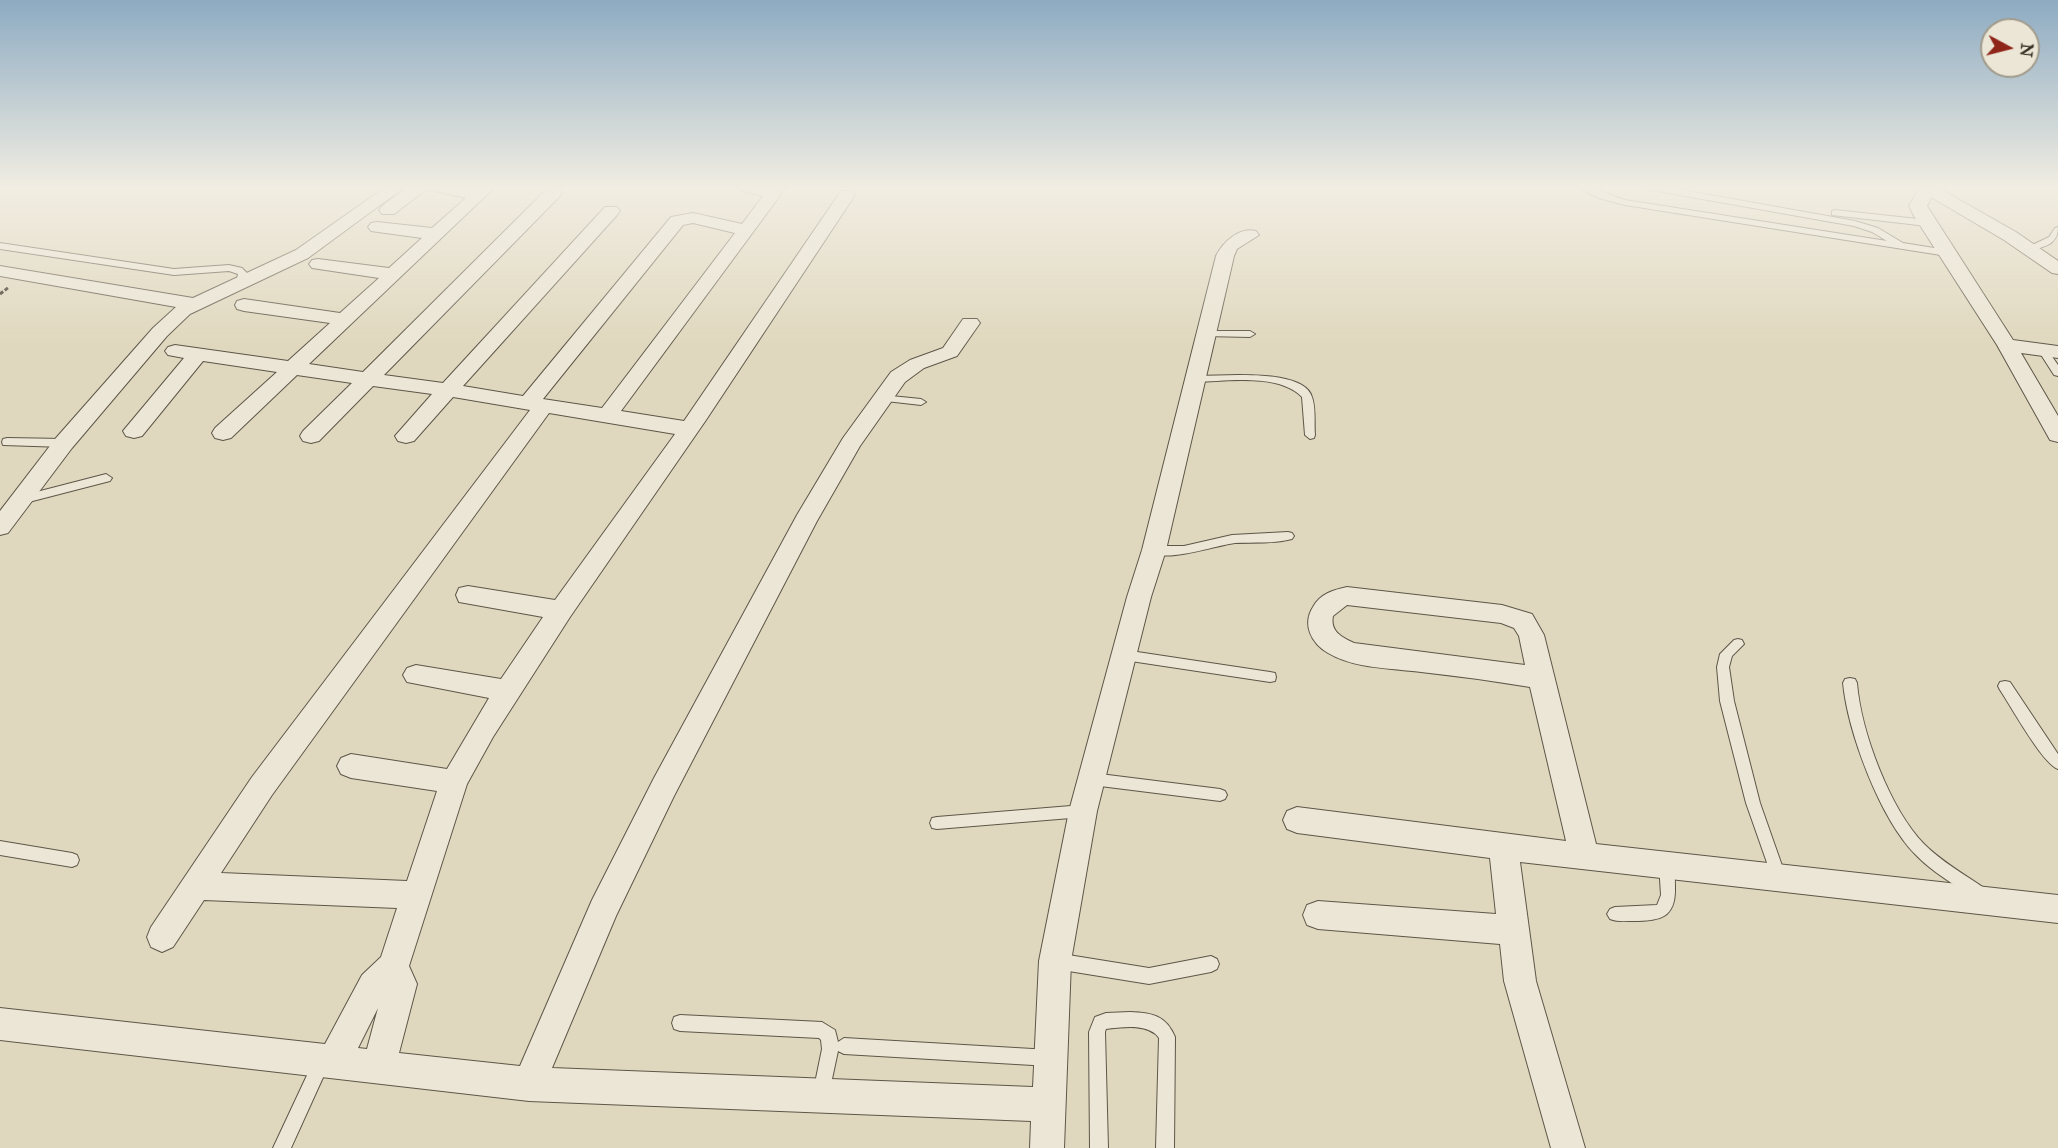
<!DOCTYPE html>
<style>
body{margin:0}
#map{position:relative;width:2058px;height:1148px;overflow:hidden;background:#e0d8be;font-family:"IM FELL Great Primer",serif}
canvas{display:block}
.north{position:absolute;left:1980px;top:18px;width:60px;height:60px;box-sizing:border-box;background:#ebe6d5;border:2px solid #a19b8d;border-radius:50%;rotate:97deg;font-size:16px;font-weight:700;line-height:24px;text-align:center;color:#332b21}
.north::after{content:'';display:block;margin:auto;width:21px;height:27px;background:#8f2418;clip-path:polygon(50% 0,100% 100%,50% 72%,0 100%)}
</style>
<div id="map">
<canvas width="2058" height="1148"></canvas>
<div class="north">N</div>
</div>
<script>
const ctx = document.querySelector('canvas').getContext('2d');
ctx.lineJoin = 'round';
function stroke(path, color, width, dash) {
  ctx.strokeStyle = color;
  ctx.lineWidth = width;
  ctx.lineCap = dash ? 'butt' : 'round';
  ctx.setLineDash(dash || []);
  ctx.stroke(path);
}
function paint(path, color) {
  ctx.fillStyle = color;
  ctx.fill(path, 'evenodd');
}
const path = new Path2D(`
 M 0,294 L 9,287`);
const lane = new Path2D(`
 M 1575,186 C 1592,186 1609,195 1625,200 L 1887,241 L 1872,232 L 1854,226 L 1646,189 L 1642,186 L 1660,186 L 1855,221 L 1878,228 L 1903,243 L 1947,250 L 1951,253 L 1947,256 L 1625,205 L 1599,198 Z
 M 1835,210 L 1927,220 L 1931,223 L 1927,226 L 1832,215 L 1832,211 Z
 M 2058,227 C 2058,245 2045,246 2030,251 L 2026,248 L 2049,237 L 2055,228 Z
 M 0,243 L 174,269 L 229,265 L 242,268 L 248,274 L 246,283 L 241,286 L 236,283 L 238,274 L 229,271 L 174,275 L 0,249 Z
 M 1207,331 L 1250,331 L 1255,334 L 1250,337 L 1204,336 L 1204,332 Z
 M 2043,347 L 2046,348 L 2058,365 L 2058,376 L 2054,375 L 2038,350 Z
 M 1238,375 C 1257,375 1306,375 1312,397 C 1316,408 1314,423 1315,435 L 1314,438 L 1310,439 L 1305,435 L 1302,397 C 1279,373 1226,381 1196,382 L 1191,379 L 1196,376 Z
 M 881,395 L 921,399 L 926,402 L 921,405 L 877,400 L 876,398 Z
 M 7,438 L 64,439 L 69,443 L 64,447 L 3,445 L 2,442 L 3,439 Z
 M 106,474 L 112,478 L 110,481 L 21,504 L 15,500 L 21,496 Z
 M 1288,532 L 1292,533 L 1294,536 L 1292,539 C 1274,544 1254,542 1235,543 C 1217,545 1161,565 1148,550 L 1154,546 L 1184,546 L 1232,535 Z
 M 1738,639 L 1742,640 L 1744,644 L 1732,656 L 1729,667 L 1734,701 L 1760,803 L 1786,877 L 1784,882 L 1779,884 L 1774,882 L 1772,877 L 1746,803 L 1720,701 L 1717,667 L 1720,654 L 1734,640 Z
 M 1124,650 L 1270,672 L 1275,673 L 1276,677 L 1275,681 L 1270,682 L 1124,660 L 1119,659 L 1118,655 L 1119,651 Z
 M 1850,678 L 1855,679 L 1857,683 C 1861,732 1890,809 1924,844 C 1942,862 1964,874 1984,888 L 1987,893 L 1984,898 L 1979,900 L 1974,898 C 1954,884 1932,872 1915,854 C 1880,818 1848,733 1843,683 L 1845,679 Z
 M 2005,681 L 2010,682 L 2058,754 L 2058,769 C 2042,763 2011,706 2000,690 L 1998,686 L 2000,682 Z
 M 1092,773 L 1220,789 L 1225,791 L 1227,795 L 1225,799 L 1220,801 L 1092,785 L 1087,783 L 1085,779 L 1087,775 Z
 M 1083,805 L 1088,807 L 1090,811 L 1088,815 L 1083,817 L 937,829 L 932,828 L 930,823 L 932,818 L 937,817 Z
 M 0,841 L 72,853 L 77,855 L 79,860 L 77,865 L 72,867 L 0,855 Z
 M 1666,857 L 1671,859 C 1675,867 1675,878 1675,887 C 1676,918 1660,921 1633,921 C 1625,921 1617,922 1610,919 L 1607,914 L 1610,909 L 1615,907 L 1657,905 L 1661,895 L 1659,864 L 1661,859 Z
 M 1056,953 L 1149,968 L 1211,956 L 1217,959 L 1219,964 L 1217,969 L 1211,972 L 1149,984 L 1056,969 L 1050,966 L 1048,961 L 1050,956 Z
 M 1130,1012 C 1152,1013 1166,1015 1175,1037 L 1174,1148 L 1156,1148 L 1159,1038 C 1149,1023 1122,1027 1106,1029 L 1105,1032 L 1108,1148 L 1090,1148 L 1089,1032 L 1095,1017 L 1106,1013 Z
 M 680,1015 L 822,1022 L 835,1030 L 838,1042 L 844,1038 L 1050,1050 L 1056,1052 L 1058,1058 L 1056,1064 L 1050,1066 L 844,1054 L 838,1051 L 829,1093 L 827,1099 L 821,1101 L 815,1099 L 813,1093 L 822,1049 L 821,1040 L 819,1038 L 680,1031 L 674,1029 L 672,1023 L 674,1017 Z
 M 322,1054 L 328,1056 L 330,1062 L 291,1148 L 273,1148 L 316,1056 Z`);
const street = new Path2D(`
 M 387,186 L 406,186 L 308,258 L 190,314 L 167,336 L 72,448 L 8,533 L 0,535 L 0,511 L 56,438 L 153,328 L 176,307 L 0,276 L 0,266 L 193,298 L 296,250 Z
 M 409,186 L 458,186 L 475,189 L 478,186 L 496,186 L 309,364 L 363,372 L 548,188 L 554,187 L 562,192 L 560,196 L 384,375 L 443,383 L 605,207 L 617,207 L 620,211 L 617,215 L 463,386 L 523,396 L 671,217 L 693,213 L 742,224 L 763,196 L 739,190 L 737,186 L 787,186 L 621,411 L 684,421 L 841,191 L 853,191 L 855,195 L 706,420 L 570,617 L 493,737 L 467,784 L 409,966 L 417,984 L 399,1053 L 520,1066 L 592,900 L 654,778 L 797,515 L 843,438 L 891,372 L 910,360 L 943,348 L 963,319 L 977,319 L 980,323 L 957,356 L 924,368 L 905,382 L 860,446 L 817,521 L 674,796 L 616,916 L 552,1068 L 1033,1087 L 1039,961 L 1069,811 L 1127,597 L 1142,550 L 1216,256 C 1223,242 1239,227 1256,231 L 1259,235 L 1237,249 L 1234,256 L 1166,550 L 1151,597 L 1097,811 L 1071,961 L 1064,1148 L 1030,1148 L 1031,1121 L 529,1101 L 0,1040 L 0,1008 L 325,1044 L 362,975 L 381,957 L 397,908 L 204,900 L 173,947 L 162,952 L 151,947 L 147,937 L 151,927 L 252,777 L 530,410 L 453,397 L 414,441 L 406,443 L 398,441 L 395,436 L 432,394 L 373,386 L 319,441 L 311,443 L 303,441 L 300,436 L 303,431 L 352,383 L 297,375 L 231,438 L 223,440 L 215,438 L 212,433 L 215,428 L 277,372 L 203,361 L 142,436 L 134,438 L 126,436 L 123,431 L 184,358 L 168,355 L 165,351 L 168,347 L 175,345 L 288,361 L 330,323 L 244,311 L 237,309 L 235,305 L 237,301 L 244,299 L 340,313 L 379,278 L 312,268 L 309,264 L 312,260 L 318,259 L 389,268 L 422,238 L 371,231 L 368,227 L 371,223 L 377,222 L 432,228 L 466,198 L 427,189 L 394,214 L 382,214 L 379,210 L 382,206 ZM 693,223 L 735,233 L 602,408 L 543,399 L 683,225 ZM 549,413 L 675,434 L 555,600 L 468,586 L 459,588 L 456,595 L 459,602 L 543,617 L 501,679 L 416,665 L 407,668 L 403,675 L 407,682 L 489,698 L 447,769 L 351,754 L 341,758 L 337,766 L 341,774 L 351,778 L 437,791 L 407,881 L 221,873 L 272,795 ZM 378,1008 L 367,1049 L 358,1048 Z
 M 1915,186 L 1935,186 L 2016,232 L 2058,261 L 2058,274 L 2052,273 L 2004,240 L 1931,197 L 1927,206 L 2013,340 L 2058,346 L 2058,358 L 2021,353 L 2058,416 L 2058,442 L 2050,440 L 1997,345 L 1914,216 L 1909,206 L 1918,190 Z
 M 1347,587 L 1502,605 L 1532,614 L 1544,635 L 1596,844 L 2058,895 L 2058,923 L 1520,862 L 1536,981 L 1585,1148 L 1551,1148 L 1504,981 L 1500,944 L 1318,929 L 1307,925 L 1303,915 L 1307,905 L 1318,901 L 1496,914 L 1490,858 L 1297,833 L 1287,829 L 1283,820 L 1287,811 L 1297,807 L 1566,841 L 1530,687 C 1494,681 1458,676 1421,672 C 1391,668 1355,669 1328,653 C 1311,643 1302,624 1313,607 C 1320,594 1333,590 1347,587 ZM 1347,605 L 1501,623 L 1514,628 L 1519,636 L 1525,665 L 1354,643 C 1341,637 1330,631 1333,616 Z`);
stroke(lane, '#5e5648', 2);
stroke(street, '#5e5648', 2);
stroke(path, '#332b21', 3, [4, 2]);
paint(lane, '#ebe6d5');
paint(street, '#ebe6d5');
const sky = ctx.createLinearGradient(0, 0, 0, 347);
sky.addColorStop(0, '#8dabc2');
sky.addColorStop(0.54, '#f1ede2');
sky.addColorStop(1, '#f1ede200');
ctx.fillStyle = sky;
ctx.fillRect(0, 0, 2058, 347);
</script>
